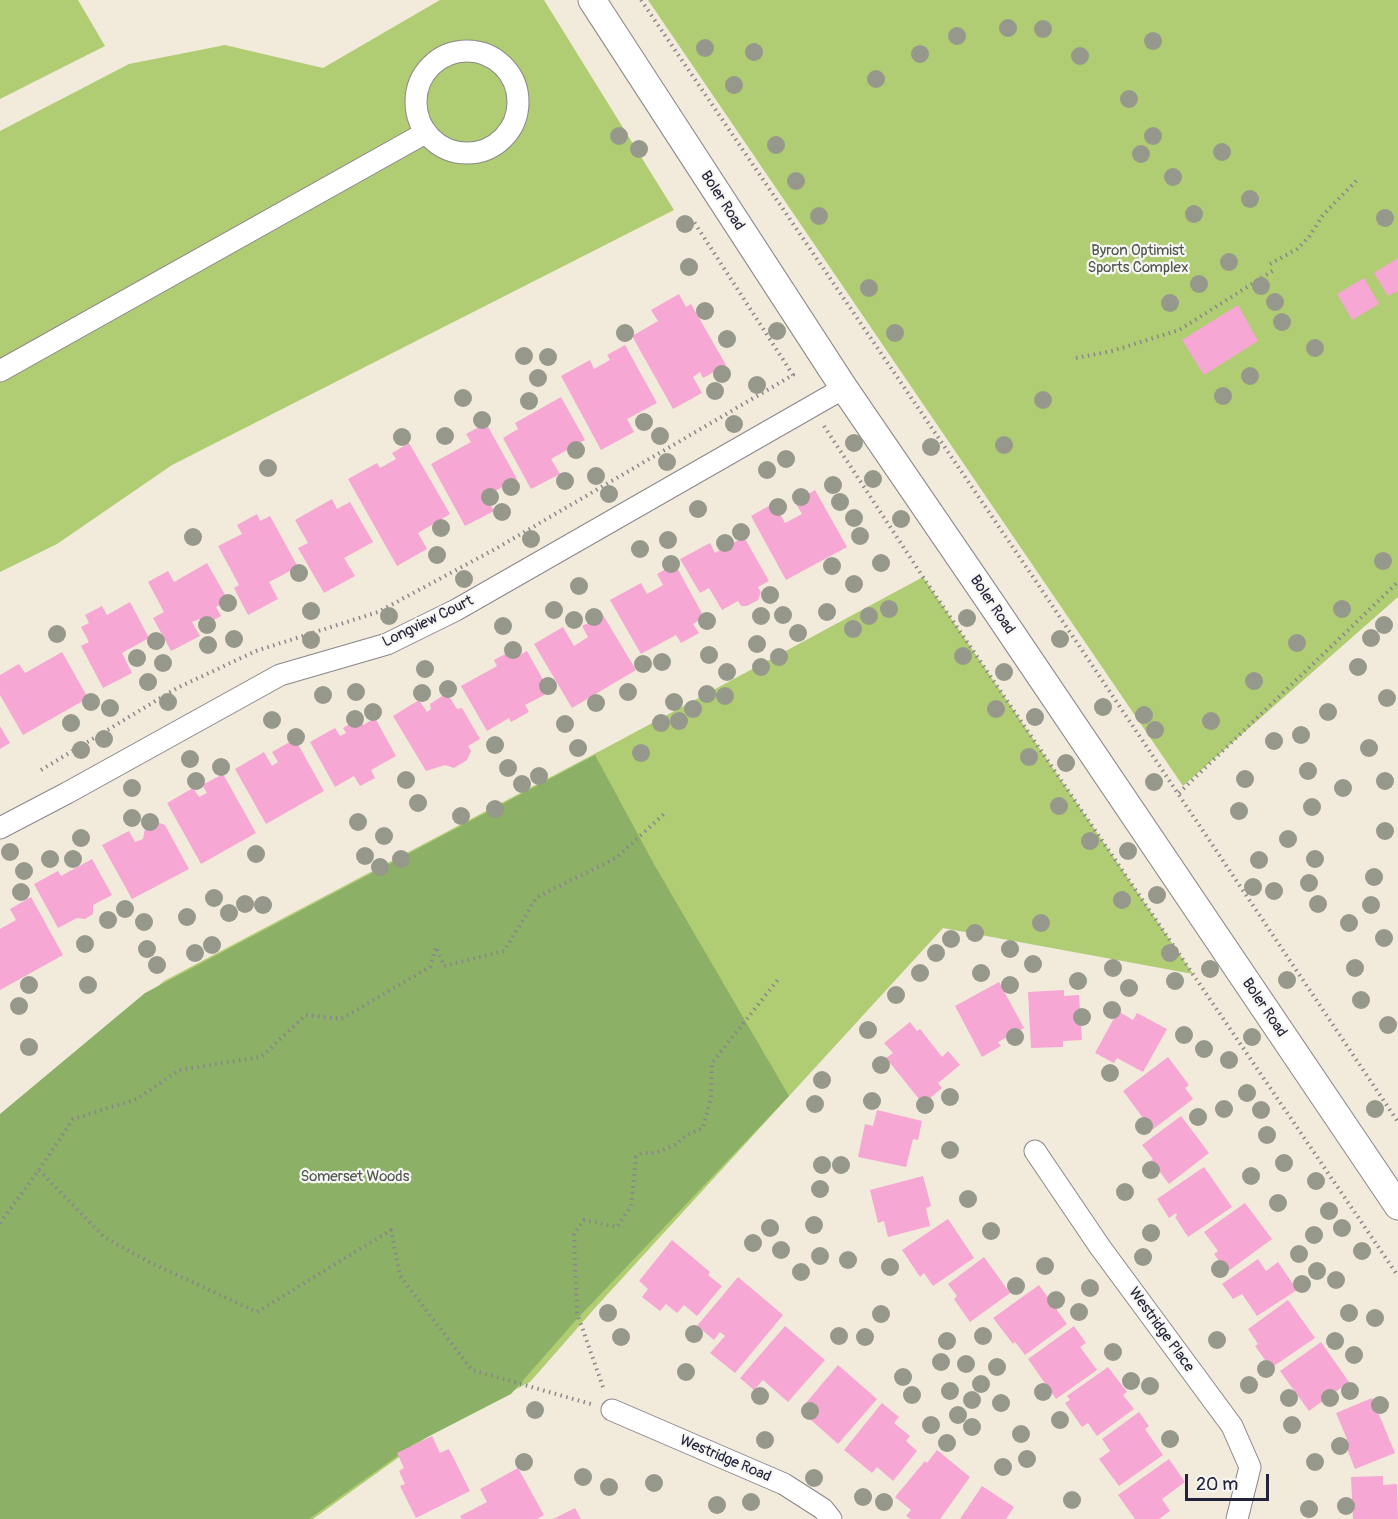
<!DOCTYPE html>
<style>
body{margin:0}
#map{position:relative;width:1398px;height:1519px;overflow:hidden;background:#f2ebdb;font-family:Pangolin,sans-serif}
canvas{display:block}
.scale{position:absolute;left:1185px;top:1474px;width:84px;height:27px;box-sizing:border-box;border:3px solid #22223b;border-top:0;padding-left:8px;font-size:18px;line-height:21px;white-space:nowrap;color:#22223b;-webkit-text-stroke:4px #f6f6f2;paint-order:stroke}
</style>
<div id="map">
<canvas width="1398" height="1519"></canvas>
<div class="scale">20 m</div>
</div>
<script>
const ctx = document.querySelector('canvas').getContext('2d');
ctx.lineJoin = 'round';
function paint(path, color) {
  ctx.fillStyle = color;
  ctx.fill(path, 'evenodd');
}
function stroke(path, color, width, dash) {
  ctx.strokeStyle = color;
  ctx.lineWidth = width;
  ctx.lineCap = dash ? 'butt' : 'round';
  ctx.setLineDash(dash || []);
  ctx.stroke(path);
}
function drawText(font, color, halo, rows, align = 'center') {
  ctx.font = font + ' Pangolin,sans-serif';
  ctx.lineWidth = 4.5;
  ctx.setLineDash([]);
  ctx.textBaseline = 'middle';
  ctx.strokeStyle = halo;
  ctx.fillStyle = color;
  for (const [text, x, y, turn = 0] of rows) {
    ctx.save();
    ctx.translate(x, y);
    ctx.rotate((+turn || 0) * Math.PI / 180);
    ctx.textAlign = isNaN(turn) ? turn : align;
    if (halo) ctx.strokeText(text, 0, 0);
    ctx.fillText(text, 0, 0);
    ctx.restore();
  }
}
const green = new Path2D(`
 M 0,0 L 78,0 L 105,46 L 0,99 Z
 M 440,0 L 544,0 L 674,210 L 172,465 L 57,544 L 0,572 L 0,131 L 129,64 L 225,45 L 323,68 Z
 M 648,0 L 1398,0 L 1398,597 L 1183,786 Z
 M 923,577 L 1193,974 L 943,928 L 595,1308 L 530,1382 L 434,1432 L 313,1519 L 0,1519 L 0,1118 L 164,981 L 615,743 Z`);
const forest = new Path2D(`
 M 595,755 L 655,866 L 789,1096 L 576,1320 L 511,1394 L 414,1444 L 309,1519 L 0,1519 L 0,1114 L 145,993 Z`);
const building = new Path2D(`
 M 1398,258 L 1398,291 L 1388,296 L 1374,273 Z
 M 1364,278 L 1379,304 L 1352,320 L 1337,294 Z
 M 679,294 L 686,307 L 691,304 L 726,365 L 703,378 L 700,372 L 693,377 L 702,393 L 673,409 L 632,336 L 658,321 L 651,310 Z
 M 1238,305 L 1258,341 L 1204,375 L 1182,340 Z
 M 625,345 L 657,403 L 627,419 L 634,432 L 601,450 L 561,376 L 590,360 L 594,369 L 610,360 L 607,355 Z
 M 561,397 L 585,440 L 551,459 L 560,474 L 531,489 L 503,438 L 518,429 L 515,423 Z
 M 486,423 L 517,479 L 486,496 L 494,511 L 465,526 L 431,464 L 471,442 L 466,434 Z
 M 409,443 L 450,514 L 418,533 L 427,549 L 397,566 L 348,479 L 377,463 L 380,468 L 396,459 L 392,453 Z
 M 815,490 L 847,547 L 786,580 L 751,516 L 774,503 L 785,523 L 802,514 L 795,502 Z
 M 332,499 L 337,509 L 350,502 L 373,542 L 344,558 L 355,576 L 324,593 L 298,548 L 308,543 L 295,520 Z
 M 257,514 L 260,521 L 270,516 L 298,567 L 269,582 L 278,599 L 248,615 L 234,588 L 239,585 L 218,546 L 242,534 L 237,525 Z
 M 744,537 L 769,581 L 758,587 L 761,592 L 758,600 L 747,606 L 741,606 L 738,601 L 722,610 L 709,588 L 700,593 L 680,559 L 710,543 L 715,553 Z
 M 207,563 L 228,600 L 216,607 L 221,616 L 203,626 L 200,619 L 192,622 L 200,636 L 171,651 L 153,618 L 164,612 L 148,582 L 168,571 L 174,582 Z
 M 675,564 L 704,617 L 693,624 L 699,633 L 681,643 L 676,635 L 641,654 L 610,600 L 641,583 L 647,594 L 663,585 L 657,574 Z
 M 130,602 L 149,638 L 122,653 L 132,673 L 103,688 L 81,646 L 89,642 L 81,627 L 89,623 L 85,615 L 102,606 L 107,615 Z
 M 603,615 L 636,670 L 572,708 L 534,644 L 563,627 L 574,646 L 588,637 L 582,626 Z
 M 527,651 L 550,692 L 525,705 L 529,712 L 511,722 L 509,718 L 487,731 L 461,686 L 497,666 L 494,660 L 509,652 L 512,659 Z
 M 62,652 L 88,698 L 23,735 L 0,695 L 0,675 L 19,664 L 25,673 Z
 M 447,693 L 457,709 L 462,708 L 480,739 L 468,746 L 471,751 L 467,760 L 454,768 L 445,765 L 426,771 L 393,716 L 419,700 L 427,712 L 431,709 L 430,704 Z
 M 360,718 L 363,725 L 375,718 L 396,756 L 371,770 L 375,778 L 360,786 L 354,776 L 335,787 L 310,742 L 335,728 L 340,736 L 346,733 L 343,728 Z
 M 0,726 L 10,743 L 0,749 Z
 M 295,739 L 324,791 L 266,824 L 235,769 L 264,752 L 272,766 L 278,762 L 272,752 Z
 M 223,774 L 256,833 L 201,864 L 167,803 L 193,788 L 199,797 L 207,793 L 202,785 Z
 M 157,822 L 165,825 L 189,869 L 132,899 L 102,845 L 129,831 L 135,842 L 143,839 L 145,829 Z
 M 92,859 L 112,895 L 93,905 L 93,914 L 85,919 L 77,918 L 58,928 L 34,884 L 58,871 L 61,876 Z
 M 31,897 L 63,955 L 0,990 L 0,929 L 16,920 L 10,909 Z
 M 999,982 L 1024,1028 L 998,1042 L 1001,1046 L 982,1057 L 955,1006 Z
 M 1064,990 L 1064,996 L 1079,995 L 1082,1040 L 1063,1041 L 1063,1047 L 1031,1048 L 1028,992 Z
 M 1118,1011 L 1133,1020 L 1137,1013 L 1167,1029 L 1143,1072 L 1117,1058 L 1114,1063 L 1095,1053 Z
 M 910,1022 L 917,1031 L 920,1029 L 942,1057 L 948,1051 L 960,1065 L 938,1083 L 942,1088 L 923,1104 L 886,1058 L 893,1053 L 884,1043 Z
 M 1168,1057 L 1189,1085 L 1185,1088 L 1193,1099 L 1152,1130 L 1123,1091 Z
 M 877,1110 L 922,1121 L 918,1140 L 913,1139 L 906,1167 L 858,1157 L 865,1124 L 873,1126 Z
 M 1181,1116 L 1209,1153 L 1169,1184 L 1151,1160 L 1153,1159 L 1142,1145 Z
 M 1204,1167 L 1232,1207 L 1188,1237 L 1175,1217 L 1177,1216 L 1176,1213 L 1169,1218 L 1157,1199 Z
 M 923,1176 L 931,1206 L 926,1208 L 930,1226 L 888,1237 L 884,1221 L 878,1223 L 870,1190 Z
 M 1245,1203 L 1272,1239 L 1227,1272 L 1214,1254 L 1218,1251 L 1204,1232 Z
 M 948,1219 L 974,1258 L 933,1286 L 924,1273 L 920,1277 L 902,1250 Z
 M 672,1240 L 710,1272 L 708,1275 L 722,1286 L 697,1316 L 684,1305 L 677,1313 L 666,1304 L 660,1311 L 642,1297 L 648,1289 L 639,1281 Z
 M 984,1257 L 1010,1293 L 970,1322 L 954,1299 L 957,1296 L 948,1284 Z
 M 1258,1259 L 1266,1271 L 1278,1262 L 1297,1290 L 1257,1316 L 1242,1294 L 1233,1299 L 1222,1284 Z
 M 738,1277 L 783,1315 L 735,1373 L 710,1353 L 725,1336 L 720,1332 L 714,1340 L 697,1326 Z
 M 1039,1285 L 1067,1324 L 1025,1355 L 1015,1342 L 1013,1344 L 993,1318 Z
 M 1288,1300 L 1315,1338 L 1271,1368 L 1255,1346 L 1258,1344 L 1248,1329 Z
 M 785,1326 L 825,1360 L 788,1402 L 763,1380 L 754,1390 L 740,1378 Z
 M 1074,1326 L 1086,1343 L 1080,1347 L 1097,1370 L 1056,1399 L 1028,1359 Z
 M 1321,1342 L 1349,1382 L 1309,1411 L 1280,1371 Z
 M 838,1365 L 877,1399 L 838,1444 L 811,1420 L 816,1413 L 805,1404 Z
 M 1108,1367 L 1127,1392 L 1123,1395 L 1134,1409 L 1097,1436 L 1088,1423 L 1082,1427 L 1065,1403 L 1070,1400 L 1067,1396 Z
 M 1372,1398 L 1395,1453 L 1355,1469 L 1344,1441 L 1347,1439 L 1336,1413 Z
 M 882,1403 L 899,1417 L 894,1423 L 910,1436 L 906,1441 L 917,1451 L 893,1481 L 877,1467 L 872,1473 L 844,1450 Z
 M 1139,1412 L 1149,1426 L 1145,1429 L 1163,1455 L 1119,1486 L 1099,1459 L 1110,1451 L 1102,1439 Z
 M 432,1436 L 440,1453 L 449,1449 L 470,1491 L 416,1518 L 400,1486 L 405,1484 L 399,1471 L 404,1468 L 397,1453 Z
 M 937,1450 L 970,1477 L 940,1519 L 911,1519 L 906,1516 L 911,1510 L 895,1497 L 925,1461 L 927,1463 Z
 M 1169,1459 L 1185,1482 L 1162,1499 L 1170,1511 L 1159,1519 L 1135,1519 L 1118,1495 Z
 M 518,1468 L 544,1515 L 537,1519 L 462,1519 L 460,1516 L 487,1502 L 480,1489 Z
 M 1383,1476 L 1383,1485 L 1397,1484 L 1398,1519 L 1353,1519 L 1351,1477 Z
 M 982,1486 L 1014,1507 L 1006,1519 L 960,1519 Z
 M 575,1508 L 581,1519 L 553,1519 Z`);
const path = new Path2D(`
 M 641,0 L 1033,577 L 1398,1122
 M 1270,264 L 1297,249 L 1309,237 L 1323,215 L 1357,180
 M 1076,358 L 1112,351 L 1179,330 L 1274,270
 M 824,426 L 923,577 L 1398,1276
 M 41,770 L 177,688 L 256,651 L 378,612 L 497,548 L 793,375 L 694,222
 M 1179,793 L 1398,582
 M 39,1170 L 73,1119 L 137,1099 L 179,1070 L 261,1057 L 306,1015 L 341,1019 L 430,967 L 436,947 L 444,966 L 504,951 L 537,897 L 616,858 L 665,813
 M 0,1223 L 39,1170 L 104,1237 L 151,1263 L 257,1312 L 391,1230 L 400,1276 L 472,1370 L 591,1404
 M 603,1387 L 577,1313 L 574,1234 L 584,1220 L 617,1227 L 631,1206 L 636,1157 L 642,1153 L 655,1153 L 677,1144 L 685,1136 L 703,1128 L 711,1098 L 712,1063 L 780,977`);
const minor = new Path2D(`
 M416 102a51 51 0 1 1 102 0a51 51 0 1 1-102 0Z
 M 0,371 L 425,133
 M 0,828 L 67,793 L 280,675 L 387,644 L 456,610 L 844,388
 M 1035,1151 L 1100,1247 L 1232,1426 L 1250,1467 L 1237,1519
 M 612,1410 L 784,1484 L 823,1509 L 831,1519`);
const tertiary = new Path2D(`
 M 592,0 L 844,388 L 993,606 L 1398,1206`);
const trees = [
 [1008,28],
 [1043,29],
 [957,36],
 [1153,41],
 [705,48],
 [754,52],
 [920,54],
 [1080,56],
 [876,79],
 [734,85],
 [1129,99],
 [619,136],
 [1153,136],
 [776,145],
 [639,149],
 [1222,152],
 [1141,154],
 [1173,177],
 [796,181],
 [1250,199],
 [1194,214],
 [819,216],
 [1385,218],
 [685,224],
 [1229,262],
 [689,267],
 [1199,284],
 [1261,286],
 [869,288],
 [1275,302],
 [1170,303],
 [705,311],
 [1282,322],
 [777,331],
 [625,333],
 [895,333],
 [727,339],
 [1315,348],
 [524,356],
 [548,357],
 [722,374],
 [1250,376],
 [538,378],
 [757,385],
 [715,391],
 [1223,396],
 [463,398],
 [1043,400],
 [529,401],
 [482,420],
 [644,422],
 [734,424],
 [445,436],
 [660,436],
 [402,437],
 [854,443],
 [1004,445],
 [931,447],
 [576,450],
 [786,459],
 [667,462],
 [268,468],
 [767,470],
 [596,476],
 [873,479],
 [565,481],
 [833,485],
 [511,487],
 [609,494],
 [490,497],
 [801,497],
 [840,502],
 [778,507],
 [698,509],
 [502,512],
 [854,518],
 [901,519],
 [441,528],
 [741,532],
 [860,536],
 [193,537],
 [531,539],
 [668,540],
 [725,543],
 [640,549],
 [437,555],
 [1383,561],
 [881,563],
 [671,564],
 [832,566],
 [299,573],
 [464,579],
 [854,584],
 [579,586],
 [770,595],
 [228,603],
 [889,609],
 [1342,609],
 [554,610],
 [311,611],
 [827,612],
 [783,615],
 [389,616],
 [761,616],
 [869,616],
 [594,617],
 [967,618],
 [574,620],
 [707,621],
 [207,625],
 [1384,625],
 [503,626],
 [853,629],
 [798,633],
 [57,634],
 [1371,638],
 [234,639],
 [1060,639],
 [311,640],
 [156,641],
 [1297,643],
 [757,644],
 [208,645],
 [513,650],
 [709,655],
 [963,656],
 [779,657],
 [137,658],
 [662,662],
 [163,663],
 [643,664],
 [761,667],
 [1358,667],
 [425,669],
 [727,672],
 [1004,672],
 [1254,681],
 [148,682],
 [548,686],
 [448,689],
 [356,692],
 [628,692],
 [422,693],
 [707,694],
 [323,695],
 [725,696],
 [1387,698],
 [91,702],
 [168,702],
 [674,702],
 [596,703],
 [1103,707],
 [110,708],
 [693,709],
 [996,709],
 [373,712],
 [1328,712],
 [1144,715],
 [1035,717],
 [355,719],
 [272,720],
 [679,721],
 [1211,721],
 [71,723],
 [661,723],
 [565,724],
 [1155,730],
 [1301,735],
 [296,737],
 [104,739],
 [1274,741],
 [495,745],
 [578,748],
 [1369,748],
 [81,750],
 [641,753],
 [1029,757],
 [190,759],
 [1066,763],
 [221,767],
 [508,768],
 [1308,771],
 [539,776],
 [1245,779],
 [406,780],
 [196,781],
 [1385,781],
 [1154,782],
 [522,784],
 [132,788],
 [1343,788],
 [418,803],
 [1059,806],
 [1312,807],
 [495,809],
 [1239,811],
 [461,816],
 [132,818],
 [150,822],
 [358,822],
 [1385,831],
 [384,836],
 [81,838],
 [1288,839],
 [1090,841],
 [1128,851],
 [10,852],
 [256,854],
 [365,856],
 [50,859],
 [73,859],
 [401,859],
 [1315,859],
 [1259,860],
 [380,867],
 [24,871],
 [1374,877],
 [1309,883],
 [1253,887],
 [1274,891],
 [21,892],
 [1157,895],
 [214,898],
 [1122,900],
 [245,904],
 [1318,904],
 [263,905],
 [1371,905],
 [125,909],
 [229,913],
 [187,917],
 [108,920],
 [144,922],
 [1041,923],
 [1349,923],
 [975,933],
 [1384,938],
 [951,939],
 [85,944],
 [212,945],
 [147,949],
 [1010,949],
 [195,953],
 [936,953],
 [1170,953],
 [1033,964],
 [157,965],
 [1113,968],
 [1355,968],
 [1210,969],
 [920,973],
 [981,973],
 [1287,980],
 [1078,981],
 [1175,981],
 [29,985],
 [88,985],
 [1010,985],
 [1129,988],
 [896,995],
 [1361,1000],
 [19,1006],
 [1112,1010],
 [1082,1017],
 [1388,1025],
 [868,1030],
 [1184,1035],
 [1015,1037],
 [1252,1037],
 [29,1047],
 [1204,1049],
 [1229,1060],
 [881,1065],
 [1110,1073],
 [822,1080],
 [1247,1093],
 [950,1097],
 [872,1101],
 [815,1104],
 [925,1105],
 [1224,1109],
 [1375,1109],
 [1261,1110],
 [1198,1117],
 [1144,1126],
 [1267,1135],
 [950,1150],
 [1284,1163],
 [822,1165],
 [841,1165],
 [1151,1170],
 [1251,1176],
 [1316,1181],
 [820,1189],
 [1125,1192],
 [968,1199],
 [1278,1203],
 [1329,1211],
 [814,1225],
 [770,1228],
 [1342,1228],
 [991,1231],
 [1151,1233],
 [1314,1235],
 [753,1243],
 [781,1250],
 [1362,1251],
 [1299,1254],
 [820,1256],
 [1143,1257],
 [848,1260],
 [1045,1266],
 [890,1267],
 [1220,1269],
 [1317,1271],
 [801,1272],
 [1336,1280],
 [1302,1284],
 [1016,1286],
 [1090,1288],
 [1056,1300],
 [1079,1312],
 [608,1313],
 [1349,1313],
 [881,1314],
 [1375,1318],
 [694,1334],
 [839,1336],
 [983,1336],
 [621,1337],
 [865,1337],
 [1217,1340],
 [947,1341],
 [1335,1341],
 [1113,1352],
 [1354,1355],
 [941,1362],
 [966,1364],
 [997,1367],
 [1266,1369],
 [686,1372],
 [903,1377],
 [1131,1381],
 [981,1384],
 [1249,1385],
 [1150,1386],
 [950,1391],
 [1350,1391],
 [1043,1392],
 [912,1395],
 [760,1396],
 [1289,1398],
 [1330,1398],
 [972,1400],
 [1001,1403],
 [1380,1405],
 [535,1410],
 [810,1411],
 [958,1415],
 [1060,1420],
 [931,1425],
 [1292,1425],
 [972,1427],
 [1021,1434],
 [1170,1439],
 [765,1440],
 [947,1443],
 [1340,1446],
 [1027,1459],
 [524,1462],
 [1315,1462],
 [1003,1467],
 [583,1477],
 [814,1478],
 [654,1483],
 [609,1487],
 [863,1497],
 [1072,1500],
 [751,1502],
 [884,1502],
 [717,1505],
 [1346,1506],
 [1309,1509]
];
const streetNames = [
 ["Boler Road",722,201,57],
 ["Boler Road",992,605,56],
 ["Longview Court",428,622,-26],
 ["Boler Road",1264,1008,56],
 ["Westridge Place",1161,1330,54],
 ["Westridge Road",725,1459,23]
];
const parkNames = [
 ["Byron Optimist",1138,251],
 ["Sports Complex",1138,268],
 ["Somerset Woods",355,1177]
];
paint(green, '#b1cd73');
paint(forest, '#8cb065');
paint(building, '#f6a7d3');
stroke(minor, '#8a868b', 23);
stroke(tertiary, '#8a868b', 29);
stroke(path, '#8a868b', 4, [1.5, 4.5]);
stroke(minor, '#fff', 21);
stroke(tertiary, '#fff', 27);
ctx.fillStyle = '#97988c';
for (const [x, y] of trees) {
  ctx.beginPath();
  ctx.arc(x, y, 9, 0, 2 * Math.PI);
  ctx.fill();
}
drawText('15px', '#22223b', '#f6f6f2', streetNames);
drawText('15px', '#4d554c', '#f6f6f2', parkNames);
</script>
